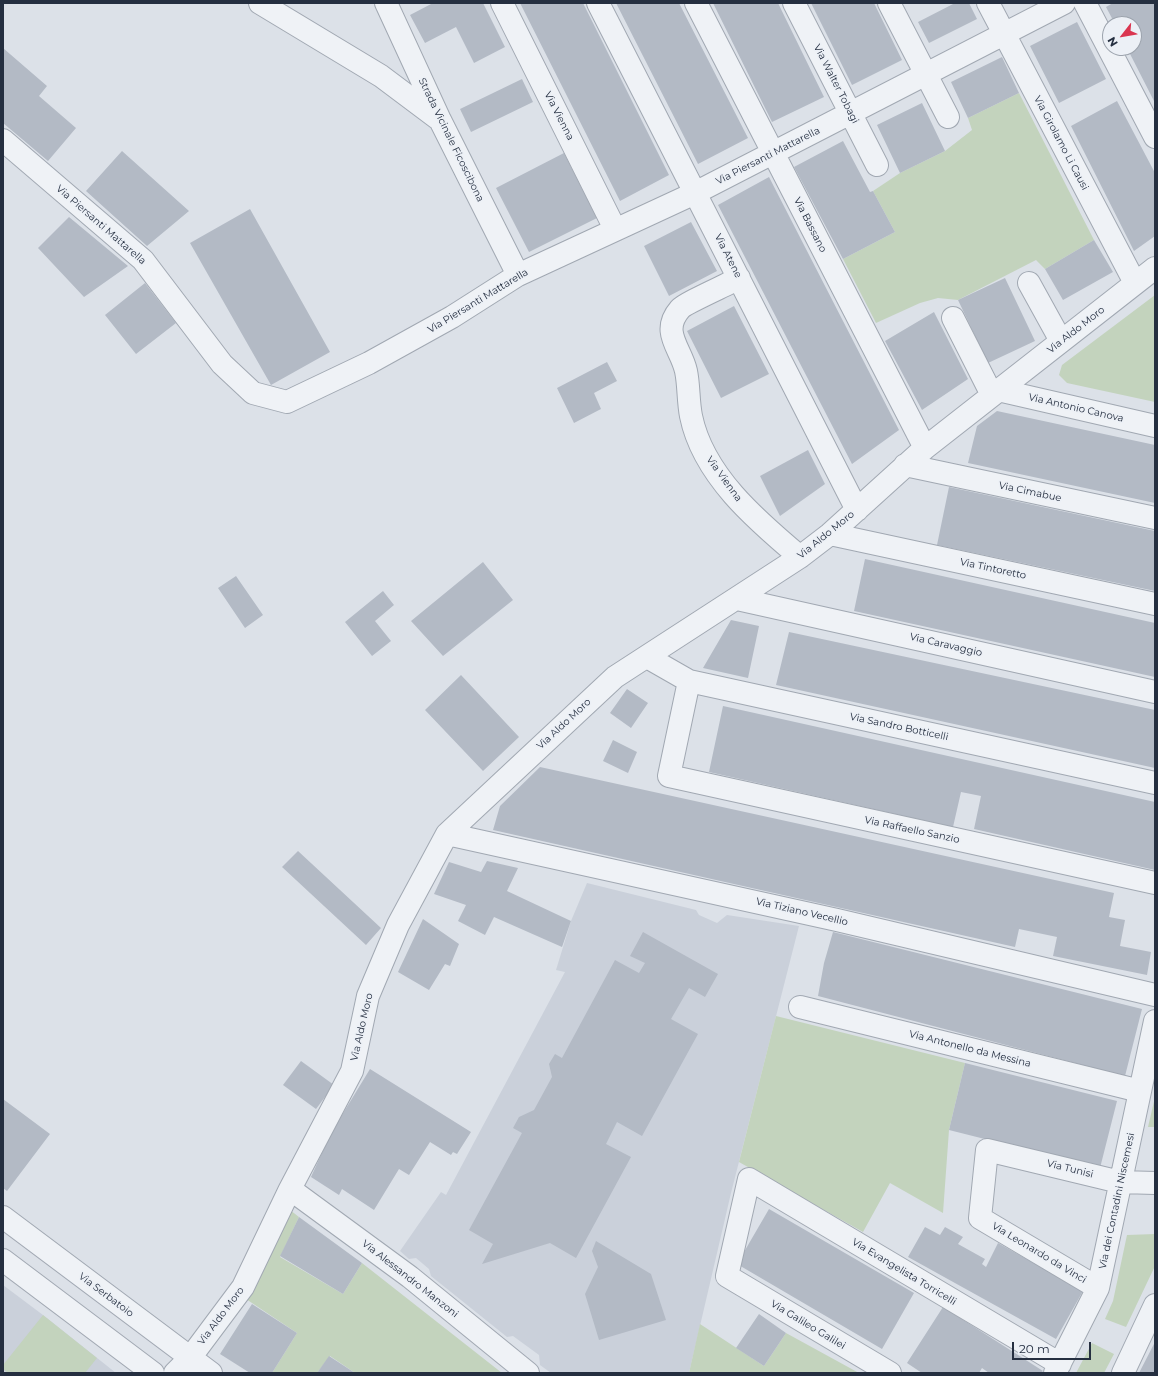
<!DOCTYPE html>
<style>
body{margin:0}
#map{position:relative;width:1158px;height:1376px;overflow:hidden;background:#dce1e8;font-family:Montserrat,sans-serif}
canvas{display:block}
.frame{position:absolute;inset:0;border:4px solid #252f40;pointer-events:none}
.north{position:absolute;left:1102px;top:16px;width:40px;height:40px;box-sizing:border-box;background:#ecf0f6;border:1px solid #9ca3ad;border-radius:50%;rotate:239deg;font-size:11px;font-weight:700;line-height:16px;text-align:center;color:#252f40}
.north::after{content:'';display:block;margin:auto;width:14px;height:18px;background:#da3550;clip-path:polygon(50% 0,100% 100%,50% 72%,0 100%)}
.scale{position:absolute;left:1012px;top:1342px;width:79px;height:18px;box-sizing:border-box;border:2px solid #252f40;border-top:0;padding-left:5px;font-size:12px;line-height:14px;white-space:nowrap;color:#252f40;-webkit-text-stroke:3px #ecf0f6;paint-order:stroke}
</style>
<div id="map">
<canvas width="1158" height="1376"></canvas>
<div class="frame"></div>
<div class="north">N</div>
<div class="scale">20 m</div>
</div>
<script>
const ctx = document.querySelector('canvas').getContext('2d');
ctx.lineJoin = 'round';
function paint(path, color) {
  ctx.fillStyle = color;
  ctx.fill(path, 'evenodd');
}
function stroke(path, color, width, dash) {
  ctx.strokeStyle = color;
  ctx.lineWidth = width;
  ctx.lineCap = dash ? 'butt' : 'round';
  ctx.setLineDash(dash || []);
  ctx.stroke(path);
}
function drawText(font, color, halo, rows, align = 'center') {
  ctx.font = font + ' Montserrat,sans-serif';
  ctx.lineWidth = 3;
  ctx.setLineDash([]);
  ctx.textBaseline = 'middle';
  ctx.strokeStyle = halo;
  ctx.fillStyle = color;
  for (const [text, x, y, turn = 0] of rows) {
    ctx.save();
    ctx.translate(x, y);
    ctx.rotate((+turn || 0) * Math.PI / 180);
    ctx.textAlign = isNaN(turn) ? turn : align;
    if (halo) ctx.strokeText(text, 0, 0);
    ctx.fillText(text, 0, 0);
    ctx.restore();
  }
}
const built = new Path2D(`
 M 587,883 L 696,910 L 699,915 L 717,923 L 727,915 L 799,926 L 731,1193 L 689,1373 L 551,1373 L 540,1365 L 539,1355 L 513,1336 L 507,1337 L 431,1276 L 429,1269 L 416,1258 L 409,1259 L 400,1251 L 441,1192 L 446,1195 L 565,972 L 556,970 L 571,921 Z
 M 3,1285 L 43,1315 L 116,1373 L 3,1373 Z`);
const green = new Path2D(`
 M 1019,93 L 1094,240 L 1045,269 L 1036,260 L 958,300 L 938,298 L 920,303 L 876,323 L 843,259 L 895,232 L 873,191 L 900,173 L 945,151 L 972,130 L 968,118 Z
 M 1155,295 L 1155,402 L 1067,383 L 1059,375 L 1062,365 Z
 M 776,1016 L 965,1063 L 949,1130 L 943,1213 L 890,1183 L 863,1232 L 739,1162 Z
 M 1155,1097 L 1155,1127 L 1148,1127 Z
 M 290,1210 L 299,1217 L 280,1257 L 343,1294 L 362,1263 L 502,1373 L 355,1373 L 330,1356 L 317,1373 L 272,1373 L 297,1333 L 246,1299 Z
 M 1155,1234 L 1155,1266 L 1126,1327 L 1105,1319 L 1113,1301 L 1127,1235 Z
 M 43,1315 L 97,1358 L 85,1373 L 8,1373 L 3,1369 L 3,1365 Z
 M 700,1324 L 764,1366 L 786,1333 L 859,1373 L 689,1373 Z
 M 1092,1343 L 1114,1354 L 1104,1373 L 1076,1373 Z`);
const building = new Path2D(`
 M 433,3 L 483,3 L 505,47 L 474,63 L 456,27 L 425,43 L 410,15 Z
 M 520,3 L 583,3 L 669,175 L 620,201 Z
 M 616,3 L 679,3 L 748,138 L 698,164 Z
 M 713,3 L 778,3 L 824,97 L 772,122 Z
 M 811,3 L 874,3 L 902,60 L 852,85 Z
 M 955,3 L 969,3 L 977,19 L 929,43 L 918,22 Z
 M 1113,3 L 1155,3 L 1155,103 L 1127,48 L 1134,48 L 1134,24 L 1115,24 L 1106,7 Z
 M 1077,22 L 1106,79 L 1059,103 L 1030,46 Z
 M 3,48 L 47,86 L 39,96 L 76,128 L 48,161 L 3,123 Z
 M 1002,57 L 1019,93 L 968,118 L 951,82 Z
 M 522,79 L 533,102 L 471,132 L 460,109 Z
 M 1117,101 L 1155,173 L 1155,236 L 1134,251 L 1071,126 Z
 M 922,103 L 945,151 L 900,173 L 877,125 Z
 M 843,141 L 870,192 L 873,191 L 895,232 L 843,259 L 794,167 Z
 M 122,151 L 189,211 L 147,246 L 86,191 Z
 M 564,153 L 597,218 L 529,252 L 496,188 Z
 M 769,177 L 899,430 L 852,464 L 718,205 Z
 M 250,209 L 330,352 L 271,385 L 190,243 Z
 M 69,217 L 128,266 L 84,297 L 38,248 Z
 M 691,222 L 717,271 L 669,296 L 644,246 Z
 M 1094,240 L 1113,272 L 1063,300 L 1045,269 Z
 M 1005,278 L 1035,341 L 988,363 L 958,300 Z
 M 145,283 L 176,323 L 136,354 L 105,315 Z
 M 734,306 L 769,374 L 721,398 L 687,331 Z
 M 934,312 L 968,379 L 922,410 L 885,341 Z
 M 607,362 L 617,381 L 594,393 L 601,409 L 574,423 L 557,388 Z
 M 997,411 L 1155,445 L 1155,503 L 968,463 L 977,426 Z
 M 808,450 L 825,484 L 780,516 L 760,476 Z
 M 949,487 L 1155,531 L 1155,591 L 937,545 Z
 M 865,559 L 1155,623 L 1155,677 L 854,611 Z
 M 483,562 L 513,600 L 443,656 L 411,621 Z
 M 236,576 L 263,615 L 245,628 L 218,588 Z
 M 383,591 L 394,605 L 375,621 L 391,641 L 372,656 L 345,622 Z
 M 731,620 L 759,626 L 748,678 L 703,668 Z
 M 789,632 L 1155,710 L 1155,768 L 776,685 Z
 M 461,675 L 519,737 L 483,771 L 425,710 Z
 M 627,689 L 648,703 L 631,728 L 610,713 Z
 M 723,706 L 1155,802 L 1155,870 L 974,829 L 981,796 L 961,792 L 953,827 L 709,772 Z
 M 613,740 L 637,752 L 628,773 L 603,761 Z
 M 540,767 L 1114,893 L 1109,917 L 1125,920 L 1120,946 L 1151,952 L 1147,975 L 1053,956 L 1057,937 L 1019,929 L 1015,947 L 493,830 L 500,806 Z
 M 298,851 L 381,928 L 366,945 L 282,867 Z
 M 487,861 L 518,868 L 507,891 L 571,921 L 562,947 L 494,917 L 485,935 L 458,921 L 466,905 L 434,894 L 449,862 L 481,872 Z
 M 423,919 L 459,944 L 450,966 L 445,964 L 429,990 L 398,972 Z
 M 643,932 L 718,974 L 705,997 L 689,988 L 671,1019 L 698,1034 L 642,1136 L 617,1122 L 606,1144 L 631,1157 L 576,1258 L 550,1243 L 482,1264 L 493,1244 L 469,1230 L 522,1133 L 513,1128 L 519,1117 L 534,1110 L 552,1077 L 549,1064 L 555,1054 L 562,1058 L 615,960 L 639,973 L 645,963 L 630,956 Z
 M 833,932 L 1142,1009 L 1125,1076 L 818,996 L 824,963 Z
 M 301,1061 L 334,1085 L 316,1109 L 283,1085 Z
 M 965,1063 L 1117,1101 L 1100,1168 L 949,1130 Z
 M 370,1069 L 471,1132 L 457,1154 L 453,1152 L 451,1155 L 430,1142 L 409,1175 L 399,1169 L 374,1210 L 342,1189 L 339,1195 L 311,1177 L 331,1133 Z
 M 3,1099 L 50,1134 L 7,1191 L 3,1188 Z
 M 769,1209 L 914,1293 L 882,1349 L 737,1264 Z
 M 299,1217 L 362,1263 L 343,1294 L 280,1256 Z
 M 925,1227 L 940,1235 L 945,1227 L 963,1237 L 958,1244 L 985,1259 L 982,1264 L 986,1267 L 998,1243 L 1083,1291 L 1056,1339 L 908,1257 Z
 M 596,1241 L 651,1274 L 666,1320 L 599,1340 L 585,1294 L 598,1267 L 592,1251 Z
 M 252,1304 L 297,1333 L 272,1373 L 250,1373 L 220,1354 Z
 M 943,1307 L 1043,1371 L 1041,1373 L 989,1373 L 982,1368 L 979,1373 L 922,1373 L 907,1363 Z
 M 759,1314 L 786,1333 L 764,1366 L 736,1348 Z
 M 1155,1342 L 1155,1373 L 1139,1373 Z
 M 329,1356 L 355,1373 L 317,1373 Z`);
const minor = new Path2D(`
 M 260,3 L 381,76 L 437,118
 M 386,3 L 440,120 L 518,275
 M 502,3 L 615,229
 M 598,3 L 857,510
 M 696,3 L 925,448
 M 794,3 L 877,165
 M 889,3 L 948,117
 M 988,3 L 1135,283
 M 1085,3 L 1155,137
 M 3,140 L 143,260 L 222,364 L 253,393 L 287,402 L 369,363 L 452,317 L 518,275 L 695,193 L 1064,3
 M 739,278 C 729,284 685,303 680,309 C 660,332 681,348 686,371 C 689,385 688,401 691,416 C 703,475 756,520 800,557
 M 1029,283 L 1061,341
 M 953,318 L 992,395
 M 998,390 L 1155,426
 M 905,465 L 1155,518
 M 830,534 L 1155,604
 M 737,599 L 1155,692
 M 647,657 L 689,681 L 1155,783
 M 689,681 L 669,776 L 1155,883
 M 447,834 L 837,920 L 1155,995
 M 800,1007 L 1140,1091
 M 290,1189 L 410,1277 L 528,1373
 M 3,1217 L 211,1373
 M 3,1260 L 153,1373
 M 1098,1288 L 980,1218 L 987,1150 L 1120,1182 L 1155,1183
 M 175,1373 L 190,1358 L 243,1287 L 290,1189 L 352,1071 L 368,996 L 398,925 L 447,834 L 615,677 L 800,557 L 830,534 L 925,448 L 1155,268
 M 890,1373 L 727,1276 L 749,1179 L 1060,1364
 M 1055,1373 L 1098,1288 L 1155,1021
 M 1123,1373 L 1155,1305`);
const streetNames = [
 ["Via Walter Tobagi",836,84,63],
 ["Via Vienna",559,116,63],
 ["Strada Vicinale Ficoscibona",451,140,64],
 ["Via Girolamo Li Causi",1061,143,62],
 ["Via Piersanti Mattarella",768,156,-27],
 ["Via Piersanti Mattarella",101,225,41],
 ["Via Bassano",810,225,63],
 ["Via Atene",728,256,63],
 ["Via Piersanti Mattarella",478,301,-31],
 ["Via Aldo Moro",1076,330,-38],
 ["Via Antonio Canova",1076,408,13],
 ["Via Vienna",724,479,54],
 ["Via Cimabue",1030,492,12],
 ["Via Aldo Moro",826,535,-39],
 ["Via Tintoretto",993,569,12],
 ["Via Caravaggio",946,645,13],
 ["Via Aldo Moro",564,724,-43],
 ["Via Sandro Botticelli",899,727,12],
 ["Via Raffaello Sanzio",912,830,12],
 ["Via Tiziano Vecellio",802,912,13],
 ["Via Aldo Moro",362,1027,-77],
 ["Via Antonello da Messina",970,1049,14],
 ["Via Tunisi",1070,1169,14],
 ["Via dei Contadini Niscemesi",1117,1201,-78],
 ["Via Leonardo da Vinci",1039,1253,31],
 ["Via Evangelista Torricelli",904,1272,31],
 ["Via Alessandro Manzoni",410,1279,38],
 ["Via Serbatoio",106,1295,37],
 ["Via Aldo Moro",221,1316,-53],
 ["Via Galileo Galilei",808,1325,31]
];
paint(built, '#cad0da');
paint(green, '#c3d3bd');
paint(building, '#b3bac5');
stroke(minor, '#a1a8b2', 24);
stroke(minor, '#eff2f6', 22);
drawText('10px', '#252f40', '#ecf0f6', streetNames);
</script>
